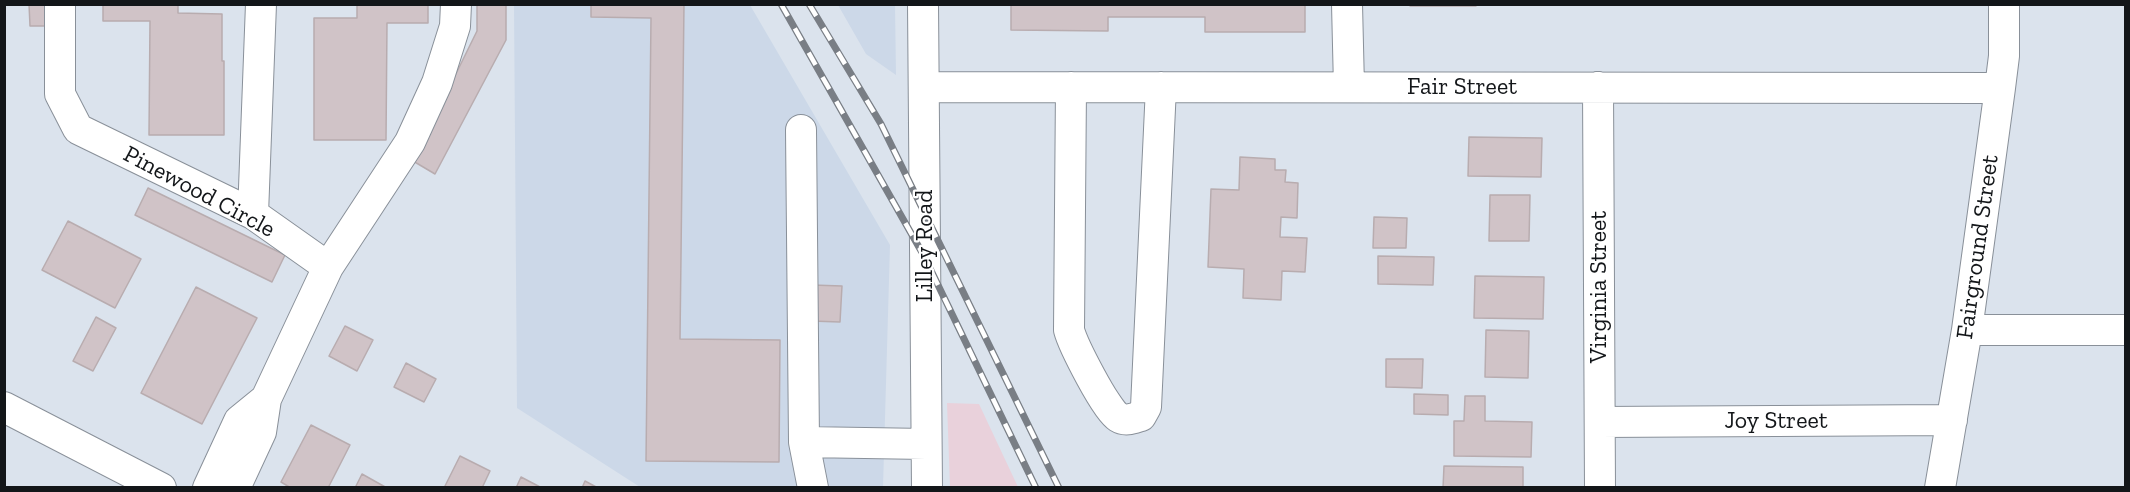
<!DOCTYPE html>
<style>
body{margin:0}
#map{position:relative;width:2130px;height:492px;overflow:hidden;background:#dbe3ed;font-family:"Zilla Slab",serif}
canvas{display:block}
.frame{position:absolute;inset:0;border:6px solid #131619;pointer-events:none}
</style>
<div id="map">
<canvas width="2130" height="492"></canvas>
<div class="frame"></div>
</div>
<script>
const ctx = document.querySelector('canvas').getContext('2d');
ctx.lineJoin = 'round';
function paint(path, color) {
  ctx.fillStyle = color;
  ctx.fill(path, 'evenodd');
}
function stroke(path, color, width, dash) {
  ctx.strokeStyle = color;
  ctx.lineWidth = width;
  ctx.lineCap = dash ? 'butt' : 'round';
  ctx.setLineDash(dash || []);
  ctx.stroke(path);
}
function drawText(font, color, halo, rows, align = 'center') {
  ctx.font = font + ' "Zilla Slab",serif';
  ctx.lineWidth = 4.5;
  ctx.setLineDash([]);
  ctx.textBaseline = 'middle';
  ctx.strokeStyle = halo;
  ctx.fillStyle = color;
  for (const [text, x, y, turn = 0] of rows) {
    ctx.save();
    ctx.translate(x, y);
    ctx.rotate((+turn || 0) * Math.PI / 180);
    ctx.textAlign = isNaN(turn) ? turn : align;
    if (halo) ctx.strokeText(text, 0, 0);
    ctx.fillText(text, 0, 0);
    ctx.restore();
  }
}
const commercial = new Path2D(`
 M 947,403 L 979,404 L 1018,487 L 950,487 Z`);
const built = new Path2D(`
 M 514,5 L 750,5 L 890,245 L 883,487 L 640,487 L 517,408 Z
 M 838,5 L 895,5 L 896,75 L 866,54 Z`);
const building = new Path2D(`
 M 29,4 L 60,4 L 60,26 L 30,26 Z
 M 103,4 L 178,4 L 178,13 L 222,14 L 222,61 L 224,61 L 224,135 L 149,135 L 150,21 L 103,21 Z
 M 357,4 L 428,4 L 428,23 L 387,23 L 386,140 L 314,140 L 314,18 L 357,18 Z
 M 477,4 L 506,4 L 506,40 L 435,174 L 413,161 L 477,31 Z
 M 591,4 L 684,4 L 680,339 L 780,340 L 779,462 L 646,461 L 651,18 L 591,17 Z
 M 1011,4 L 1305,4 L 1305,32 L 1205,32 L 1205,17 L 1108,17 L 1108,31 L 1011,30 Z
 M 1410,4 L 1476,4 L 1476,6 L 1410,6 Z
 M 1469,137 L 1542,138 L 1541,177 L 1468,176 Z
 M 1240,157 L 1275,159 L 1275,170 L 1286,170 L 1285,182 L 1298,183 L 1297,218 L 1281,217 L 1280,237 L 1307,238 L 1305,272 L 1282,271 L 1281,300 L 1243,298 L 1244,269 L 1208,267 L 1211,189 L 1239,190 Z
 M 148,188 L 285,255 L 272,282 L 135,215 Z
 M 1490,195 L 1530,195 L 1529,241 L 1489,241 Z
 M 1374,217 L 1407,218 L 1406,248 L 1373,248 Z
 M 68,221 L 141,259 L 115,308 L 42,270 Z
 M 1378,256 L 1434,257 L 1433,285 L 1378,284 Z
 M 1475,276 L 1544,277 L 1543,319 L 1474,318 Z
 M 812,285 L 842,286 L 840,322 L 811,321 Z
 M 196,287 L 257,318 L 202,424 L 141,393 Z
 M 96,317 L 116,328 L 93,371 L 73,361 Z
 M 345,326 L 373,340 L 357,371 L 329,356 Z
 M 1486,330 L 1529,331 L 1528,378 L 1485,377 Z
 M 1386,359 L 1423,359 L 1422,388 L 1386,387 Z
 M 406,363 L 436,379 L 424,402 L 394,387 Z
 M 1414,394 L 1448,395 L 1448,415 L 1414,414 Z
 M 1465,396 L 1485,396 L 1485,421 L 1532,422 L 1531,457 L 1454,456 L 1454,421 L 1464,421 Z
 M 311,425 L 350,445 L 328,488 L 291,488 L 281,482 Z
 M 460,456 L 490,471 L 482,488 L 444,488 Z
 M 1444,466 L 1523,467 L 1523,488 L 1443,488 Z
 M 362,474 L 387,488 L 355,488 Z
 M 521,477 L 542,488 L 516,488 Z
 M 585,481 L 598,488 L 582,488 Z`);
const minor = new Path2D(`
 M 60,4 L 60,94 L 78,129 L 253,214 L 328,267
 M 923,4 L 927,488
 M 1347,4 L 1349,87
 M 924,87 L 2000,88
 M 1071,87 L 1069,330 C 1073,345 1106,410 1118,417 C 1126,422 1134,418 1141,416 L 1146,407 L 1161,87
 M 1598,87 L 1600,488
 M 801,130 L 804,442 L 926,444
 M 253,214 L 261,4
 M 1967,330 L 2126,330
 M 4,407 L 161,488
 M 1600,422 L 1952,420
 M 804,442 L 813,488
 M 208,488 L 239,421 L 266,399
 M 235,488 L 261,432 L 266,399 L 328,267 L 410,142 L 437,83 L 455,26 L 456,4
 M 1940,488 L 1967,330 L 2000,88 L 2004,56 L 2004,4`);
const rail = new Path2D(`
 M 781,4 L 924,256 L 1036,488
 M 809,4 L 881,124 L 1059,488`);
const streetNames = [
 ["Fair Street",1462,87],
 ["Pinewood Circle",199,192,28],
 ["Lilley Road",925,246,-90],
 ["Fairground Street",1978,247,-82],
 ["Virginia Street",1599,287,-90],
 ["Joy Street",1776,421]
];
paint(commercial, '#e9d1db');
paint(built, '#ccd8e8');
paint(building, '#d0c3c7');
stroke(building, '#b8acaf', 1.5);
stroke(minor, '#899099', 32);
stroke(minor, '#fff', 30);
stroke(rail, '#797e85', 7);
stroke(rail, '#fff', 4.5, [14]);
drawText('24px', '#131619', '#fff', streetNames);
</script>
